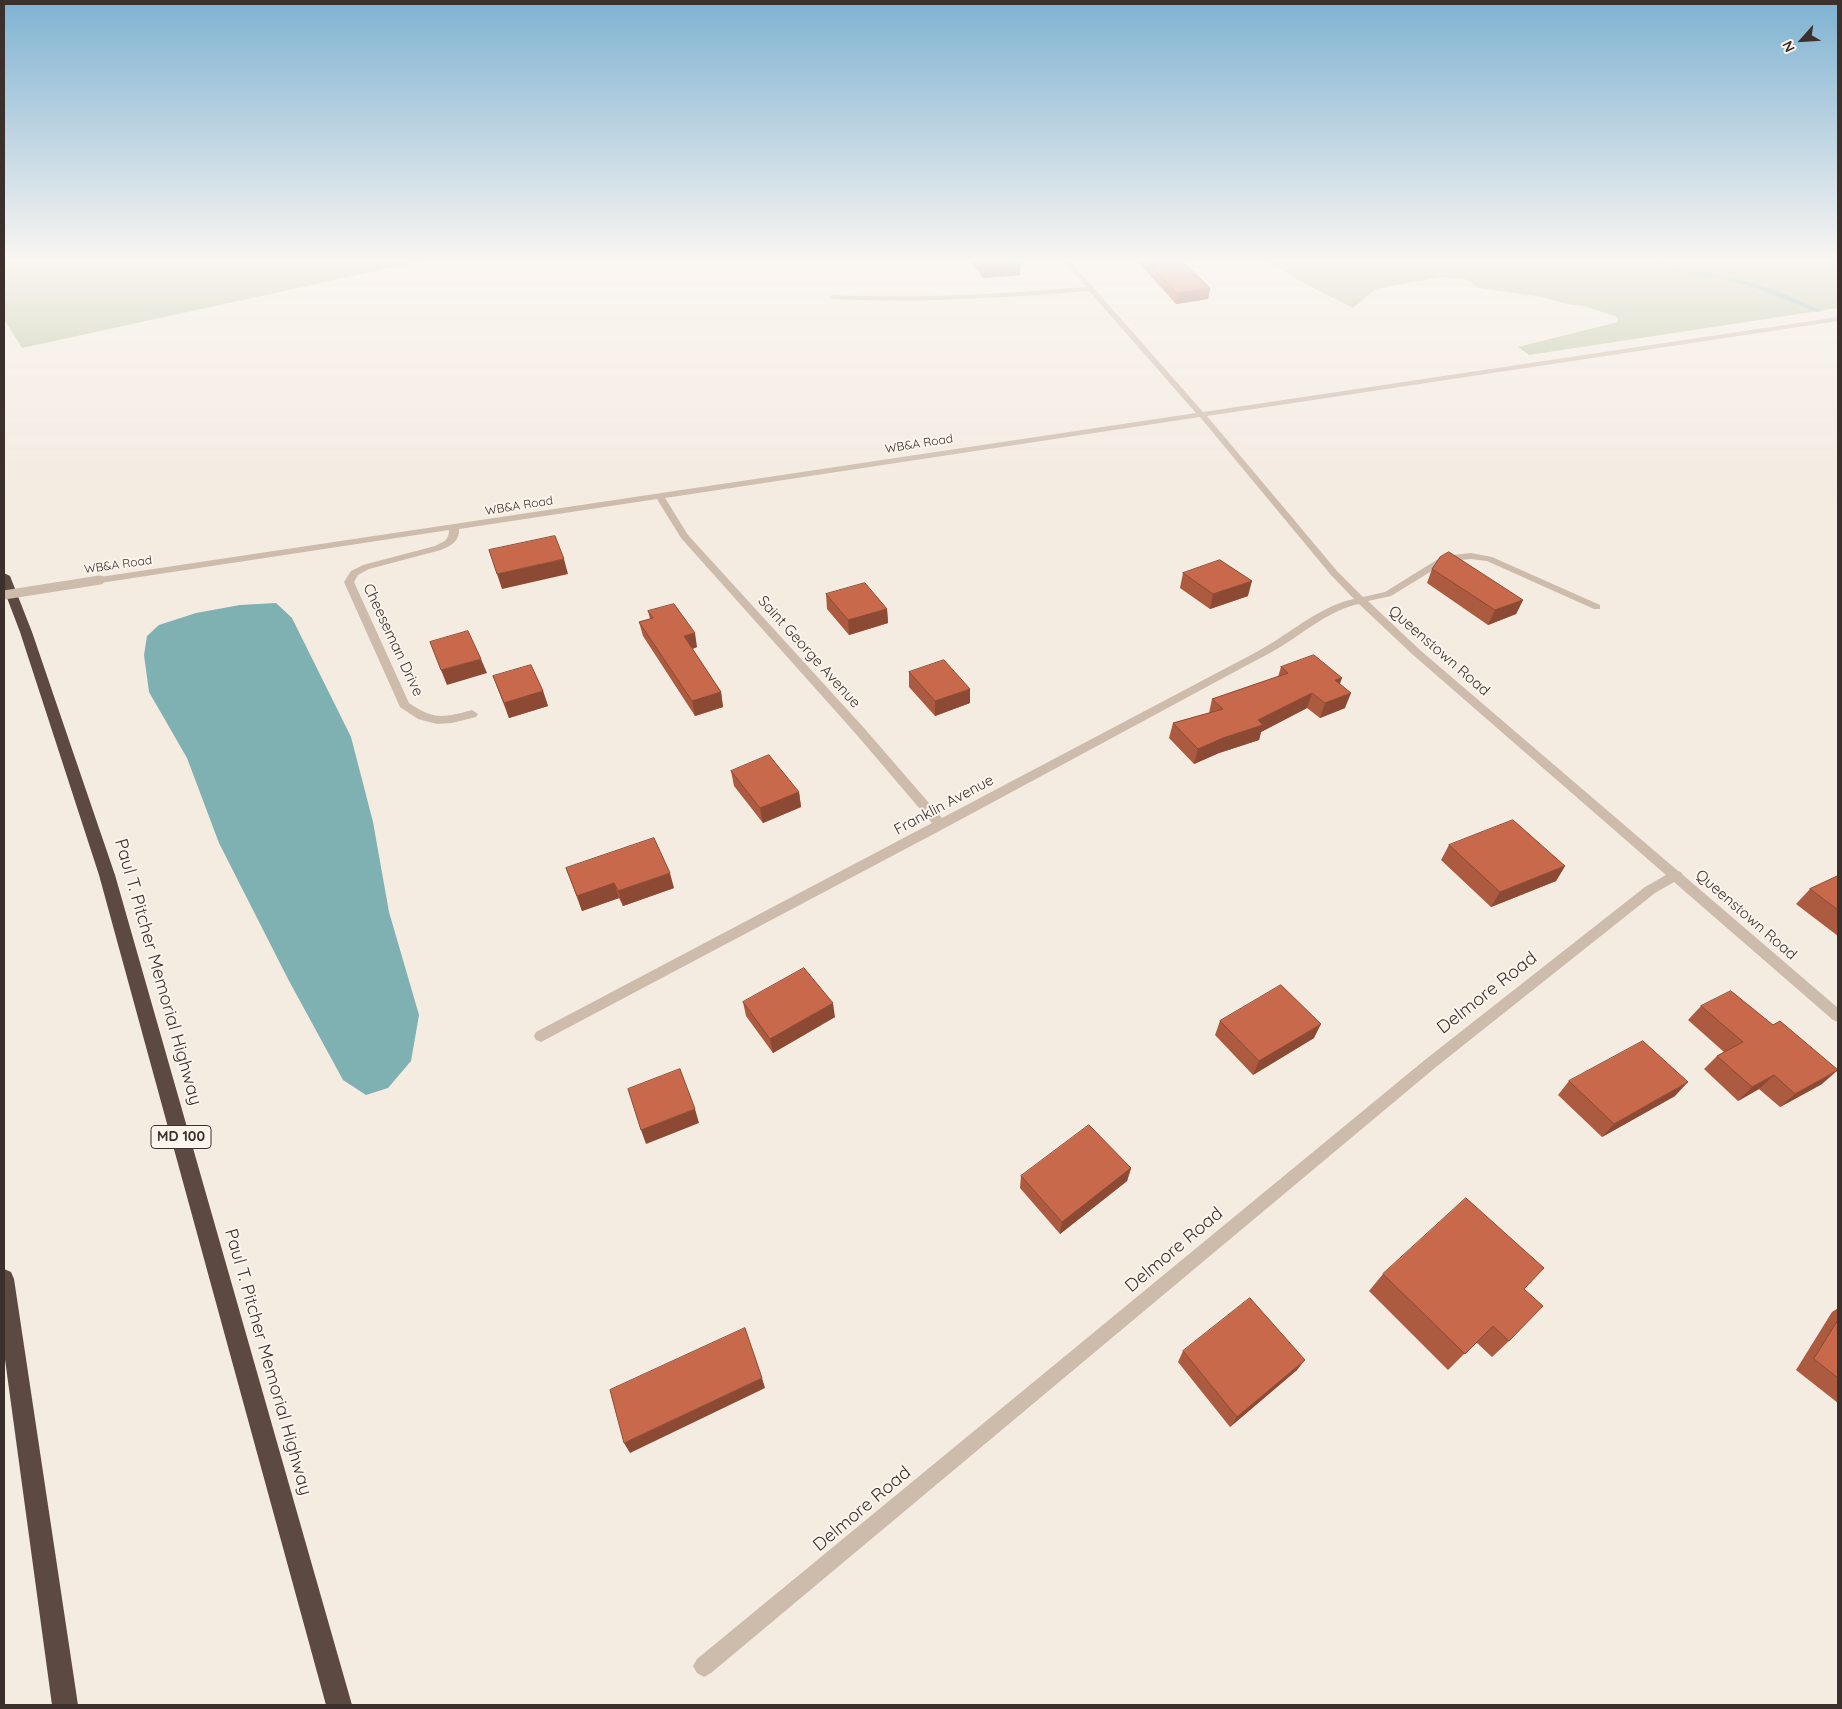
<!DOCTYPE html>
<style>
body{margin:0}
#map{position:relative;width:1842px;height:1709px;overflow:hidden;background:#f4ebe1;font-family:Quicksand,sans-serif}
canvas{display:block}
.frame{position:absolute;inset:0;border:5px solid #3b302b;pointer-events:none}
.north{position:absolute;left:1777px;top:15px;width:50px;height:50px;-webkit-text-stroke:4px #fbf5ee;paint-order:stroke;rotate:244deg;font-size:14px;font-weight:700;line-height:20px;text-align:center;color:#3b302b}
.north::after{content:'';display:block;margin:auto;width:18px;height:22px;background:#3b302b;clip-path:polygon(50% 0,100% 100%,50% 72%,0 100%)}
</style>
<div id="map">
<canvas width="1842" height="1709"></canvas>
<div class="frame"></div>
<div class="north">N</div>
</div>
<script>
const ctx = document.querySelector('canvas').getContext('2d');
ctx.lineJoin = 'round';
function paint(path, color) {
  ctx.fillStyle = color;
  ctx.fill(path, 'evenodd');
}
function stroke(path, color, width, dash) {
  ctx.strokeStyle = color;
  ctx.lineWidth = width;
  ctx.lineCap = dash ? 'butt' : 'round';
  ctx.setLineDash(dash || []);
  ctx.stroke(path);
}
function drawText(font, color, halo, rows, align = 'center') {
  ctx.font = font + ' Quicksand,sans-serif';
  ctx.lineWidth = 4;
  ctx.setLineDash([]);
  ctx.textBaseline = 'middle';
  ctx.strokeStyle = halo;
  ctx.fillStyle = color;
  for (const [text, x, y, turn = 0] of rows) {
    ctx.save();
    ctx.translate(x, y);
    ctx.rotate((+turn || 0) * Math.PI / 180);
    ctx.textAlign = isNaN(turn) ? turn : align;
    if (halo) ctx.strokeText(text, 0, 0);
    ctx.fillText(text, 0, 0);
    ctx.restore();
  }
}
const green = new Path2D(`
 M 4,261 L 422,261 L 22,348 L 4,319 Z
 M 1266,261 L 1838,261 L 1838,308 L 1529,355 L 1518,347 L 1618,322 L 1617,317 L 1584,306 L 1567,304 L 1542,297 L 1479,288 L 1465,279 L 1441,277 L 1376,289 L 1353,308 L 1303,283 Z`);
const water = new Path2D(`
 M 276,603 L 292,618 L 351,737 L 373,822 L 389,912 L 419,1015 L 411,1061 L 388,1088 L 366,1095 L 343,1080 L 288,979 L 219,843 L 187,758 L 149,692 L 144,655 L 147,636 L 159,625 L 196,613 L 240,605 Z`);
const stream = new Path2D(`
 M 1651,261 L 1658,261 L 1676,268 L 1729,277 L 1752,283 L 1782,293 L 1822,311 L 1817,312 L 1748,285 L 1674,270 Z`);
const minor = new Path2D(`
 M 1063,261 L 1070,261 L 1203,412 L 1838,317 L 1838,321 L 1207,416 L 1337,571 L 1363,597 L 1385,592 L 1443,556 L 1471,553 L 1492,557 L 1600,605 L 1600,609 L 1594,609 L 1487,561 L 1471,559 L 1448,561 L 1391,596 L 1368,601 L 1420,650 L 1678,871 L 1681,872 L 1683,875 L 1838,1008 L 1838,1022 L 1833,1020 L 1674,882 L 1655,893 L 1436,1067 L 711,1673 L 704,1677 L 697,1673 L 693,1666 L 697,1659 L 1426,1059 L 1645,887 L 1666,875 L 1412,654 L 1359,604 C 1330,610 1306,631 1282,646 C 1267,655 1252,662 1238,670 L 945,828 L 541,1042 L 536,1040 L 534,1036 L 536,1032 L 932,823 L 856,734 L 681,538 L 657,499 L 459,529 C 459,542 452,545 441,550 L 369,569 L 358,575 L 354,582 L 409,703 C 434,720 443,718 472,710 L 478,714 L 476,717 L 452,723 L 437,724 L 418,719 L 400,707 L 344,582 L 351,571 L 363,565 L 435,546 C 443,542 449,541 449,530 L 100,583 L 95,580 L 100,577 L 1196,413 L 1089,291 C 1003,298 918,303 832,299 L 829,297 L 832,295 C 917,299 1001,294 1086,287 ZM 1200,417 L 1331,575 L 1354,599 C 1325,605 1300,625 1275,641 C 1261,650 1245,658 1230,666 L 942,818 L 864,728 L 688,535 L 665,498 Z`);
const highway = new Path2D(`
 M 4,573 L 10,576 L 32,632 L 115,875 L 352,1705 L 326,1705 L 99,875 L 20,632 L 4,590 Z
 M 4,1269 L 11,1272 L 14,1279 L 78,1705 L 52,1705 L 4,1352 Z`);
const minorBridge = new Path2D(`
 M 4,595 L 100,580`);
const wall = new Path2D(`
 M 971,261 L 1018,261 L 1020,275 L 983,278 Z
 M 1137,261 L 1182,261 L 1210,288 L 1208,299 L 1176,304 Z
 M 1432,569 L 1523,600 L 1516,614 L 1488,625 L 1427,583 Z
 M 1183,573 L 1248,596 L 1210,609 L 1180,588 Z
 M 826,594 L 887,609 L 888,623 L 849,635 L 827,609 Z
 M 648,611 L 697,647 L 692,649 L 721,692 L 723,707 L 695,716 L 643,636 L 639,622 L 650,619 Z
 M 1281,667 L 1340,684 L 1345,708 L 1320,718 L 1307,708 L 1261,732 L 1259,740 L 1219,753 L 1194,764 L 1169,738 L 1173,723 L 1209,713 L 1212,699 L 1278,677 Z
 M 909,672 L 970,703 L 935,716 L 909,687 Z
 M 493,676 L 543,691 L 548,706 L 509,718 Z
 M 731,771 L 799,792 L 801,807 L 763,823 L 734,786 Z
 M 1449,845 L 1565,866 L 1556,881 L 1491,907 L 1441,860 Z
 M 566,868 L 674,888 L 623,906 L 619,898 L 582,911 Z
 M 1838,876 L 1838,936 L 1796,904 L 1810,889 Z
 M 743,1002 L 835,1017 L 773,1053 L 746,1016 Z
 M 1701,1006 L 1822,1084 L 1780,1107 L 1759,1089 L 1738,1101 L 1704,1069 L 1717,1056 L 1724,1052 L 1688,1020 Z
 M 1220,1021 L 1314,1038 L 1253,1075 L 1215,1035 Z
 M 1569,1081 L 1675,1096 L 1602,1137 L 1558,1095 Z
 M 1131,1168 L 1127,1181 L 1060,1234 L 1020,1188 L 1021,1176 Z
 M 1383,1274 L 1524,1289 L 1509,1341 L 1492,1357 L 1476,1342 L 1448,1370 L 1369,1291 Z
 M 1838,1308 L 1838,1403 L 1796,1370 L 1832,1312 Z
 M 1183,1351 L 1297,1370 L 1230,1427 L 1178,1362 Z`);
const shadedWall = new Path2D(`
 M 1021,265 L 1020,275 L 983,278 L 983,269 Z
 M 1210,288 L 1208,299 L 1176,304 L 1177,293 Z
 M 564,559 L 568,574 L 502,589 L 497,574 Z
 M 1252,581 L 1248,596 L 1210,609 L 1213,594 Z
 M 1523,600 L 1516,614 L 1488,625 L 1495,610 Z
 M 887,609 L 888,623 L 849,635 L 848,620 Z
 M 695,633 L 697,647 L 687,651 L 684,636 Z
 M 481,659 L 487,673 L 447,685 L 441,670 Z
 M 1342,678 L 1337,692 L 1335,680 Z
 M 970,689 L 970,703 L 935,716 L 935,701 Z
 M 543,691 L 548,706 L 509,718 L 504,703 Z
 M 721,692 L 723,707 L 695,716 L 692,701 Z
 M 1312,693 L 1307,708 L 1261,732 L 1259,740 L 1219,753 L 1194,764 L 1198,749 L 1258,720 Z
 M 1351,693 L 1345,708 L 1320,718 L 1325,703 Z
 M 799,792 L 801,807 L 763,823 L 760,808 Z
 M 1565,866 L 1556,881 L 1491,907 L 1500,892 Z
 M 670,873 L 674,888 L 623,906 L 618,891 Z
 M 614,883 L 619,898 L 582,911 L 577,896 Z
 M 833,1003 L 835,1017 L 773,1053 L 770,1039 Z
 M 1321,1024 L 1314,1038 L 1253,1075 L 1259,1061 Z
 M 1838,1070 L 1822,1084 L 1780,1107 L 1795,1094 Z
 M 1774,1075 L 1759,1089 L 1738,1101 L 1752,1087 Z
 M 1688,1082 L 1675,1096 L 1602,1137 L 1614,1124 Z
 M 695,1109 L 699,1123 L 646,1144 L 641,1130 Z
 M 1131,1168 L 1127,1181 L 1060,1234 L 1062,1222 Z
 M 1305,1360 L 1297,1370 L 1230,1427 L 1237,1417 Z
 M 762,1378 L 765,1388 L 630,1453 L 624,1443 Z`);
const building = new Path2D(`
 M 978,261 L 1018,261 L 1021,265 L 983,269 Z
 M 1148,261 L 1182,261 L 1210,288 L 1177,293 Z
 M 555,536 L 564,559 L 497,574 L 489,550 Z
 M 1449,552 L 1523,600 L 1495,610 L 1432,569 L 1440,557 Z
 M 1220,560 L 1252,581 L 1213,594 L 1183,573 Z
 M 865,583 L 887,609 L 848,620 L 826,594 Z
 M 674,604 L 695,633 L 684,636 L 721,692 L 692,701 L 639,622 L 653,618 L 648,611 Z
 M 468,631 L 481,659 L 441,670 L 430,642 Z
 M 1314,655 L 1342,678 L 1335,680 L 1351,693 L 1325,703 L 1312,693 L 1258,720 L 1263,725 L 1223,738 L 1198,749 L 1173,723 L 1223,709 L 1212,699 L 1288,673 L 1281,667 Z
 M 944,660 L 970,689 L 935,701 L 909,672 Z
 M 531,665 L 543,691 L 504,703 L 493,676 Z
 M 769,755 L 799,792 L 760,808 L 731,771 Z
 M 1513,820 L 1565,866 L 1500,892 L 1449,845 Z
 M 654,838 L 670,873 L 618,891 L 614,883 L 577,896 L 566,868 Z
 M 1838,876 L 1838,910 L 1810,889 Z
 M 804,968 L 833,1003 L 770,1039 L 743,1002 Z
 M 1281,985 L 1321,1024 L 1259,1061 L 1220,1021 Z
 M 1731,991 L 1773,1025 L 1780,1021 L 1838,1070 L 1795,1094 L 1774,1075 L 1752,1087 L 1717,1056 L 1743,1042 L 1701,1006 Z
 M 1643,1041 L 1688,1082 L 1614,1124 L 1569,1081 Z
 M 680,1069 L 695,1109 L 641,1130 L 628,1089 Z
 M 1089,1125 L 1131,1168 L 1062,1222 L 1021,1176 Z
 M 1466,1198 L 1544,1268 L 1524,1289 L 1543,1306 L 1509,1341 L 1493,1326 L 1465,1354 L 1383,1274 Z
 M 1250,1298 L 1305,1360 L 1237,1417 L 1183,1351 Z
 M 1838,1320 L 1838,1378 L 1814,1359 Z
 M 745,1328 L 762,1378 L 624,1443 L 610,1390 Z`);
const farStreetnames = [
 ["WB&A Road",919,444,-9],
 ["WB&A Road",519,506,-9],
 ["WB&A Road",118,565,-8]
];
const shields = [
 [181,1137,60]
];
const shieldNames = [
 ["MD 100",181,1137]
];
const streetNames = [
 ["Cheeseman Drive",393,640,65],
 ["Queenstown Road",1439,651,41],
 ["Saint George Avenue",809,652,48],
 ["Franklin Avenue",944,805,-28],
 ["Queenstown Road",1746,915,41]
];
const nearStreetnames = [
 ["Paul T. Pitcher Memorial Highway",158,972,74],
 ["Delmore Road",1487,993,-38],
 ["Delmore Road",1174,1250,-40],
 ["Paul T. Pitcher Memorial Highway",268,1362,74],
 ["Delmore Road",862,1509,-40]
];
paint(green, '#b8c4a0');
paint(water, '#7fb0b2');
paint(stream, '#7fb0b2');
paint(minor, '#cdbbac');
paint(highway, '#5c4a42');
stroke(minorBridge, '#cdbbac', 9);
paint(wall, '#ac5a40');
paint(shadedWall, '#8c4a34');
paint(building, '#c8694b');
stroke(building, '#8c4a34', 1);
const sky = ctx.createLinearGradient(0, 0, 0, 501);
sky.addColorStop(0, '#7eb2d2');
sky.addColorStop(0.52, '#faf6f2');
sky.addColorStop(1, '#faf6f200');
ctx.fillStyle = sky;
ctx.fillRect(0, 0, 1842, 501);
drawText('12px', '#3b302b', '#fbf5ee', farStreetnames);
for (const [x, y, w] of shields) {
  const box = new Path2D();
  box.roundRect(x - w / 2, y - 11.5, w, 23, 4);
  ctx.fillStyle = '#fbf5ee';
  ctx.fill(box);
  stroke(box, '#3b302b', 1);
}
drawText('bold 14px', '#3b302b', null, shieldNames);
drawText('15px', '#3b302b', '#fbf5ee', streetNames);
drawText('18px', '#3b302b', '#fbf5ee', nearStreetnames);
</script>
